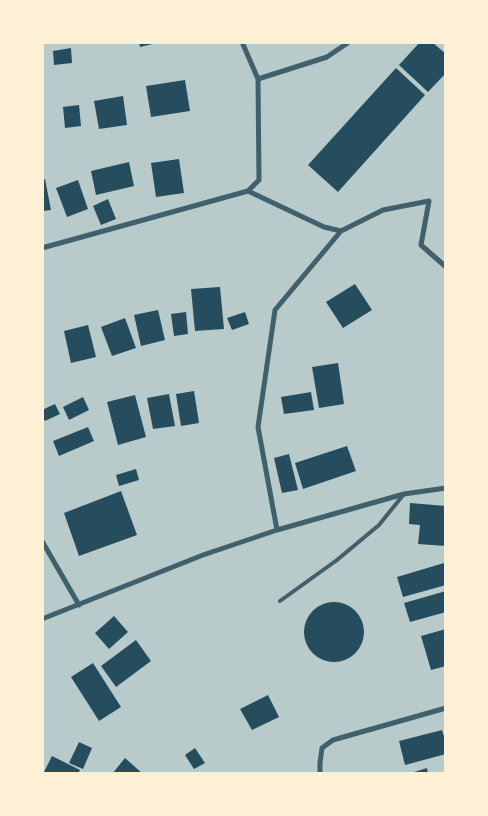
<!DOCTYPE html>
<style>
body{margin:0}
#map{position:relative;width:488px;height:816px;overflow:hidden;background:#fdf0d5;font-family:"Golos Text",sans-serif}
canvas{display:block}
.frame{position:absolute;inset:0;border:44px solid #fdf0d5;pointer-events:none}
</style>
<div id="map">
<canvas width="488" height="816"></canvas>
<div class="frame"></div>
</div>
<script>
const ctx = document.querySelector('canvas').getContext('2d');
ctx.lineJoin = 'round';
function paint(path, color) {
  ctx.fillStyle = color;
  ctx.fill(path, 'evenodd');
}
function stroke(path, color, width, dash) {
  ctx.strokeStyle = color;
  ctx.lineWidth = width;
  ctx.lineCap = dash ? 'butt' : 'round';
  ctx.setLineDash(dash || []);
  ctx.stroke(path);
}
const green = new Path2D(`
 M 43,43 L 445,43 L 445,773 L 43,773 Z`);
const building = new Path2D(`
 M 139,42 L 157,42 L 157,43 L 140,47 Z
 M 420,42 L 432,42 L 446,54 L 446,73 L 428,92 L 399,65 Z
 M 71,48 L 72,63 L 54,65 L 53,51 Z
 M 396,68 L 425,95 L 338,192 L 308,165 Z
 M 185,80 L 190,111 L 151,117 L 146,86 Z
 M 123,96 L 127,125 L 99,129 L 94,101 Z
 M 79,105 L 81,126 L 65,128 L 63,107 Z
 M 179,159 L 184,193 L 156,197 L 151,163 Z
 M 129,162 L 134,186 L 96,195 L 91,171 Z
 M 45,179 L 51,210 L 42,211 L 42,180 Z
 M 78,180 L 88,209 L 67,217 L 56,188 Z
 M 108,199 L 116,219 L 101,225 L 93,206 Z
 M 355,284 L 372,310 L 343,328 L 326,302 Z
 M 220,287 L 224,329 L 195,331 L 191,289 Z
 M 158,310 L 165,340 L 141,346 L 134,315 Z
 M 186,312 L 188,334 L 174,336 L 171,314 Z
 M 245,312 L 249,324 L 232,330 L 227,318 Z
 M 125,318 L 136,348 L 112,356 L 101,327 Z
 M 88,325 L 96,357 L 71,363 L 64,331 Z
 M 338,363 L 344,404 L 319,408 L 312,367 Z
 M 194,391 L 199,423 L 181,426 L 176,394 Z
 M 311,392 L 314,410 L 284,414 L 281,397 Z
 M 169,394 L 175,426 L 153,429 L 147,398 Z
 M 135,395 L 146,437 L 118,445 L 107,402 Z
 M 83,397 L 89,410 L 69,420 L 63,407 Z
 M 55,404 L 60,414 L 45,421 L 42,416 L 42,410 Z
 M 88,427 L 94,441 L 59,456 L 53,441 Z
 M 347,446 L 356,471 L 303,489 L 295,463 Z
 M 289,454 L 298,490 L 282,493 L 274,458 Z
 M 136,469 L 139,480 L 119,486 L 116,475 Z
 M 121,491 L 137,535 L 79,556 L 64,513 Z
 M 410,503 L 446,506 L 446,546 L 418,544 L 420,525 L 409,524 Z
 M 444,563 L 446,568 L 446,585 L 403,597 L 397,577 Z
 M 446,591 L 446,612 L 410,622 L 404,603 Z
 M304 632a30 30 0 1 1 60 0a30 30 0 1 1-60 0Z
 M 114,616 L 128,632 L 109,649 L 95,633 Z
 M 446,629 L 446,666 L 431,670 L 421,636 Z
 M 136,640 L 151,661 L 116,687 L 101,666 Z
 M 93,663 L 121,707 L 99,721 L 71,677 Z
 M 268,695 L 279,717 L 252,730 L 240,709 Z
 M 442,730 L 446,743 L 446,754 L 405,765 L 399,741 Z
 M 79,742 L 92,748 L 83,769 L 69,763 Z
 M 195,748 L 205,763 L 194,769 L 185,755 Z
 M 52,756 L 80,770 L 78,774 L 43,774 Z
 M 125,758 L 143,774 L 112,774 Z
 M 427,768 L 428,774 L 411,774 L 411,773 Z`);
const service = new Path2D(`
 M 280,601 L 337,560 L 379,525 L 404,494`);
const minor = new Path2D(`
 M 258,79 L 327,57 L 349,42
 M 248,191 L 324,227 L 341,231
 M 42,248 L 248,191 L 259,180 L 258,79 L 242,42
 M 277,530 L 258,427 L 275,310 L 341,231 L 383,210 L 429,201 L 421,245 L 446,267
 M 42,541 L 79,605
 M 42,619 L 203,555 L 277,530 L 404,494 L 446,488
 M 320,774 L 320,763 L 322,748 L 333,740 L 446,708`);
paint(green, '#b9caca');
paint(building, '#264d5e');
stroke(service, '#3f606c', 4);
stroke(minor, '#3f606c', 5);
</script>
